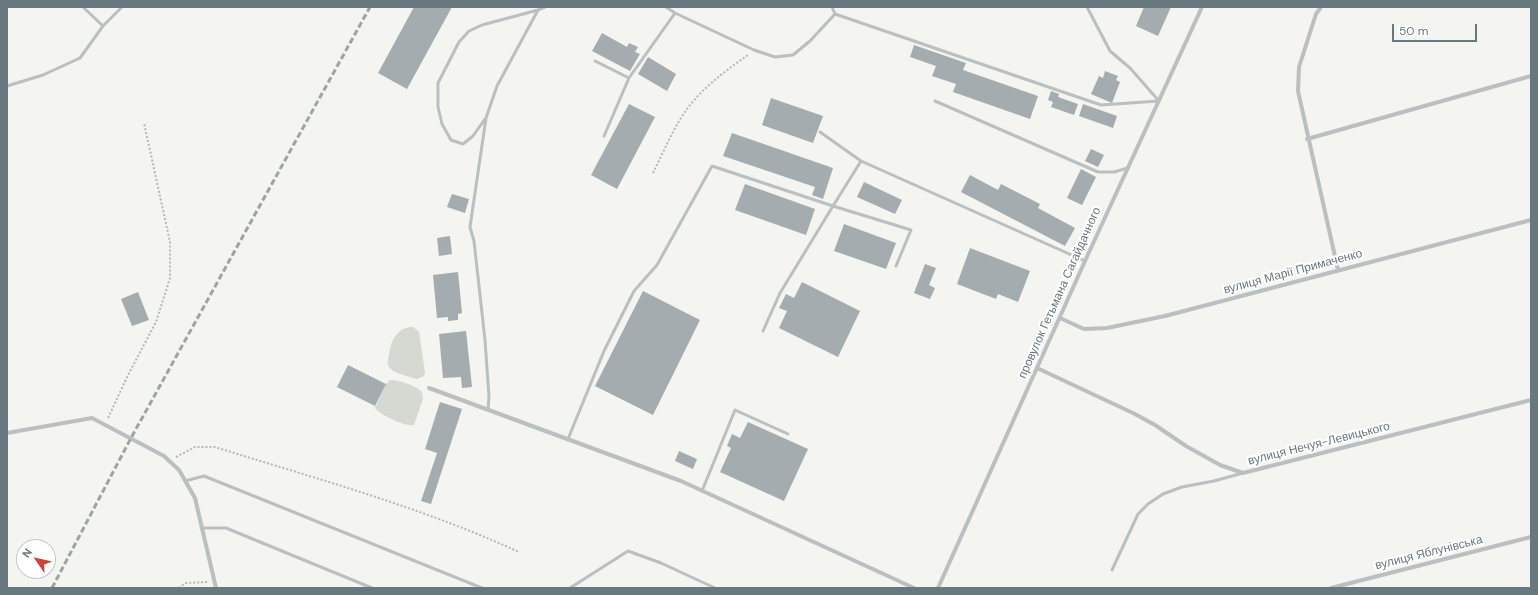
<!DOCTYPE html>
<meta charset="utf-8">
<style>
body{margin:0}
#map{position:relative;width:1538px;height:595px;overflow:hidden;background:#f4f4f1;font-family:"DM Sans",sans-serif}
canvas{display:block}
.frame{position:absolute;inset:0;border:8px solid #67787e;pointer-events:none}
.north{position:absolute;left:16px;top:539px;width:40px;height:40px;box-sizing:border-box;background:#fff;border:1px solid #c2c9cb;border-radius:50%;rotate:304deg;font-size:11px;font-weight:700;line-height:16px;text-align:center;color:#67787e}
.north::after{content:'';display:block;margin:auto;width:14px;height:18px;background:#cb433b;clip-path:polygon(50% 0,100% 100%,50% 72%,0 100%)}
.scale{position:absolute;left:1392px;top:24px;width:85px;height:18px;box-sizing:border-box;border:2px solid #67787e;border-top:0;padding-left:5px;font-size:12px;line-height:14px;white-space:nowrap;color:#67787e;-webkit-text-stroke:3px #fff;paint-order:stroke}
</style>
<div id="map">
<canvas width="1538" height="595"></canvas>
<div class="frame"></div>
<div class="north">N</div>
<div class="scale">50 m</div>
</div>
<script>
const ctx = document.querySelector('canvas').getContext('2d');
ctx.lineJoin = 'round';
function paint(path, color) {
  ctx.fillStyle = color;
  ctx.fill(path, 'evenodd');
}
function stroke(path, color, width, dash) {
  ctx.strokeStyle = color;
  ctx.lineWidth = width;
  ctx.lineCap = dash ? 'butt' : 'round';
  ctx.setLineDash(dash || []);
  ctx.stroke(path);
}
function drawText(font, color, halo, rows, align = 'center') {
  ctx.font = font + ' "DM Sans",sans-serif';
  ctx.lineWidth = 4;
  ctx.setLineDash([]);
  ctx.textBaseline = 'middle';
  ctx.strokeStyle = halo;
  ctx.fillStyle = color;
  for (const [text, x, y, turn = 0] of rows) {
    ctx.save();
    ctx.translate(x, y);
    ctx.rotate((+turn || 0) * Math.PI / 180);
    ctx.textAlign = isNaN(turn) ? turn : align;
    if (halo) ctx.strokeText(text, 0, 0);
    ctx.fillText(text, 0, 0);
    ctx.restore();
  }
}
const green = new Path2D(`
 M 409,327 L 413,327 L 419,332 L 425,372 L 424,376 L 417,379 C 411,377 392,373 389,367 C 387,364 388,358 389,355 C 391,341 395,331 409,327 Z
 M 390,380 C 400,380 415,385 422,392 L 423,399 L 414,425 C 406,427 380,415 375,408 L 386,384 Z`);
const building = new Path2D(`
 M 414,7 L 452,7 L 407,89 L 378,73 Z
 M 1144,7 L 1171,7 L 1158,36 L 1136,26 Z
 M 602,33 L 627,47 L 629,43 L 638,47 L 635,52 L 640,54 L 630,71 L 592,51 Z
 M 914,45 L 966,63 L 963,70 L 1038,96 L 1030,119 L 953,92 L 956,84 L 932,76 L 936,66 L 910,57 Z
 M 648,57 L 676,74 L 667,91 L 638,74 Z
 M 1105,71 L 1118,76 L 1116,80 L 1120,82 L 1112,103 L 1091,94 L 1099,76 L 1103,78 Z
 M 1051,91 L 1059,94 L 1058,97 L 1078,104 L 1074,115 L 1051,107 L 1053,102 L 1048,100 Z
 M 771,98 L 823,116 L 813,143 L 762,125 Z
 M 629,104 L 655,117 L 617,189 L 591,175 Z
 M 1083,104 L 1117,116 L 1113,128 L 1079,116 Z
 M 732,133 L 833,168 L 823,199 L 812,195 L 815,187 L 723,156 Z
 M 1091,149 L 1104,155 L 1098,167 L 1085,161 Z
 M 1081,169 L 1096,177 L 1082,205 L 1067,198 Z
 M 970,175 L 998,190 L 1001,184 L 1040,204 L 1038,208 L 1075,228 L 1065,246 L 961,192 Z
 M 864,182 L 902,200 L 895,214 L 857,197 Z
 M 745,184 L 815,209 L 806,235 L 735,210 Z
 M 452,194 L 469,199 L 465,213 L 447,207 Z
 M 844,224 L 896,243 L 886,269 L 834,251 Z
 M 450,236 L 452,254 L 439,256 L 437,238 Z
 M 970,248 L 1030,271 L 1018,302 L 998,294 L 996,299 L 957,284 Z
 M 925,264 L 936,268 L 929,285 L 935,288 L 930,299 L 914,293 Z
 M 458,272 L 462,313 L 458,314 L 458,320 L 448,321 L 448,317 L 437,318 L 433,275 Z
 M 802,282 L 860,311 L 838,357 L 779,328 L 787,311 L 779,308 L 786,294 L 794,298 Z
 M 643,291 L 700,320 L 653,415 L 595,386 Z
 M 138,292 L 149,320 L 132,326 L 121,299 Z
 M 466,331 L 472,387 L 462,388 L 461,377 L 443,378 L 439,334 Z
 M 348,365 L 386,384 L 375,406 L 337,387 Z
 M 440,402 L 462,409 L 431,504 L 421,501 L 437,453 L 425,449 Z
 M 748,422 L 808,449 L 784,501 L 720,472 L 731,448 L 727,446 L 732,434 L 740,438 Z
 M 679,451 L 697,459 L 693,469 L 675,461 Z`);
const path = new Path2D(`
 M 653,173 C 664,151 675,124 690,105 C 706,85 728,69 748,55
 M 108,418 L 128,375 L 156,322 L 170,278 L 170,242 L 144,123
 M 176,457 L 195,447 L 215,447 C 317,479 421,507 519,552
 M 179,588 L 185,583 L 207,582`);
const service = new Path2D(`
 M 83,7 L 103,26
 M 666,7 L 675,13 L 754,50 L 775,57 L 793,55 L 810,41 L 835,14
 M 832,7 L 835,14 L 1101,105 L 1159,101
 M 1087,7 L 1110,51 L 1130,68 L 1159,101
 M 595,61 L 629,78
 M 7,86 L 43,75 L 80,58 L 103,26 L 122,7
 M 935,101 L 1098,172 L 1114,172 L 1128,168
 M 485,119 L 473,136 L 463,144 L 451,140 L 442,124 L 438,107 L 438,83 L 459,42 L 469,31 L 482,25 L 538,10
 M 820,132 L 861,161 L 1085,261
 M 604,136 L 629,78 L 675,13
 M 763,331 L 780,293 L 833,206 L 911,230 L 896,266
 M 488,409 L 489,397 L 485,340 L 474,241 L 470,227 L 486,118 L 497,86 L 538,10 L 545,7
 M 568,439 L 604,351 L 634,291 L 657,265 L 712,166 L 833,206 L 861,161
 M 185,481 L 204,476 L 482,588
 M 702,491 L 735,410 L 788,434
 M 201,528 L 226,528 L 372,588
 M 1112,570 L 1138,514 L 1148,504 L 1163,494 L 1182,487 L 1214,481 L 1243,473
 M 570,588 L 628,551 L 661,563 L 715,588`);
const minor = new Path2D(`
 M 1321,7 L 1316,14 L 1299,67 L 1298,91 L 1338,270
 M 1307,139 L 1531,76
 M 1060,318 L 1084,329 L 1107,328 L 1165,316 L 1531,220
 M 1037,368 L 1133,413 L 1155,425 L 1186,446 L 1220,465 L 1243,473 L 1531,400
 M 429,388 L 681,481 L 914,588
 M 7,433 L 92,418 L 164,456 L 179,470 L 195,498 L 216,588
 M 938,588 L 1085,261 L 1202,7
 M 1331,588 L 1531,537`);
const rail = new Path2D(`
 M 52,588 L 131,438 L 370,7`);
const streetNames = [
 ["вулиця Марії Примаченко",1293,272,-15],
 ["провулок Гетьмана Сагайдачного",1060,293,-66],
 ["вулиця Нечуя-Левицького",1319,444,-14],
 ["вулиця Яблунівська",1429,553,-14]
];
paint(green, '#d5d9d1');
paint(building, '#a4acaf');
stroke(path, '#b4b8b9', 2, [2, 2]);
stroke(service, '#babfc0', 3);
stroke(minor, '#babfc0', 4);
stroke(rail, '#9ca4a6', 3, [6, 3]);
drawText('12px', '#67787e', '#fff', streetNames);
</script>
